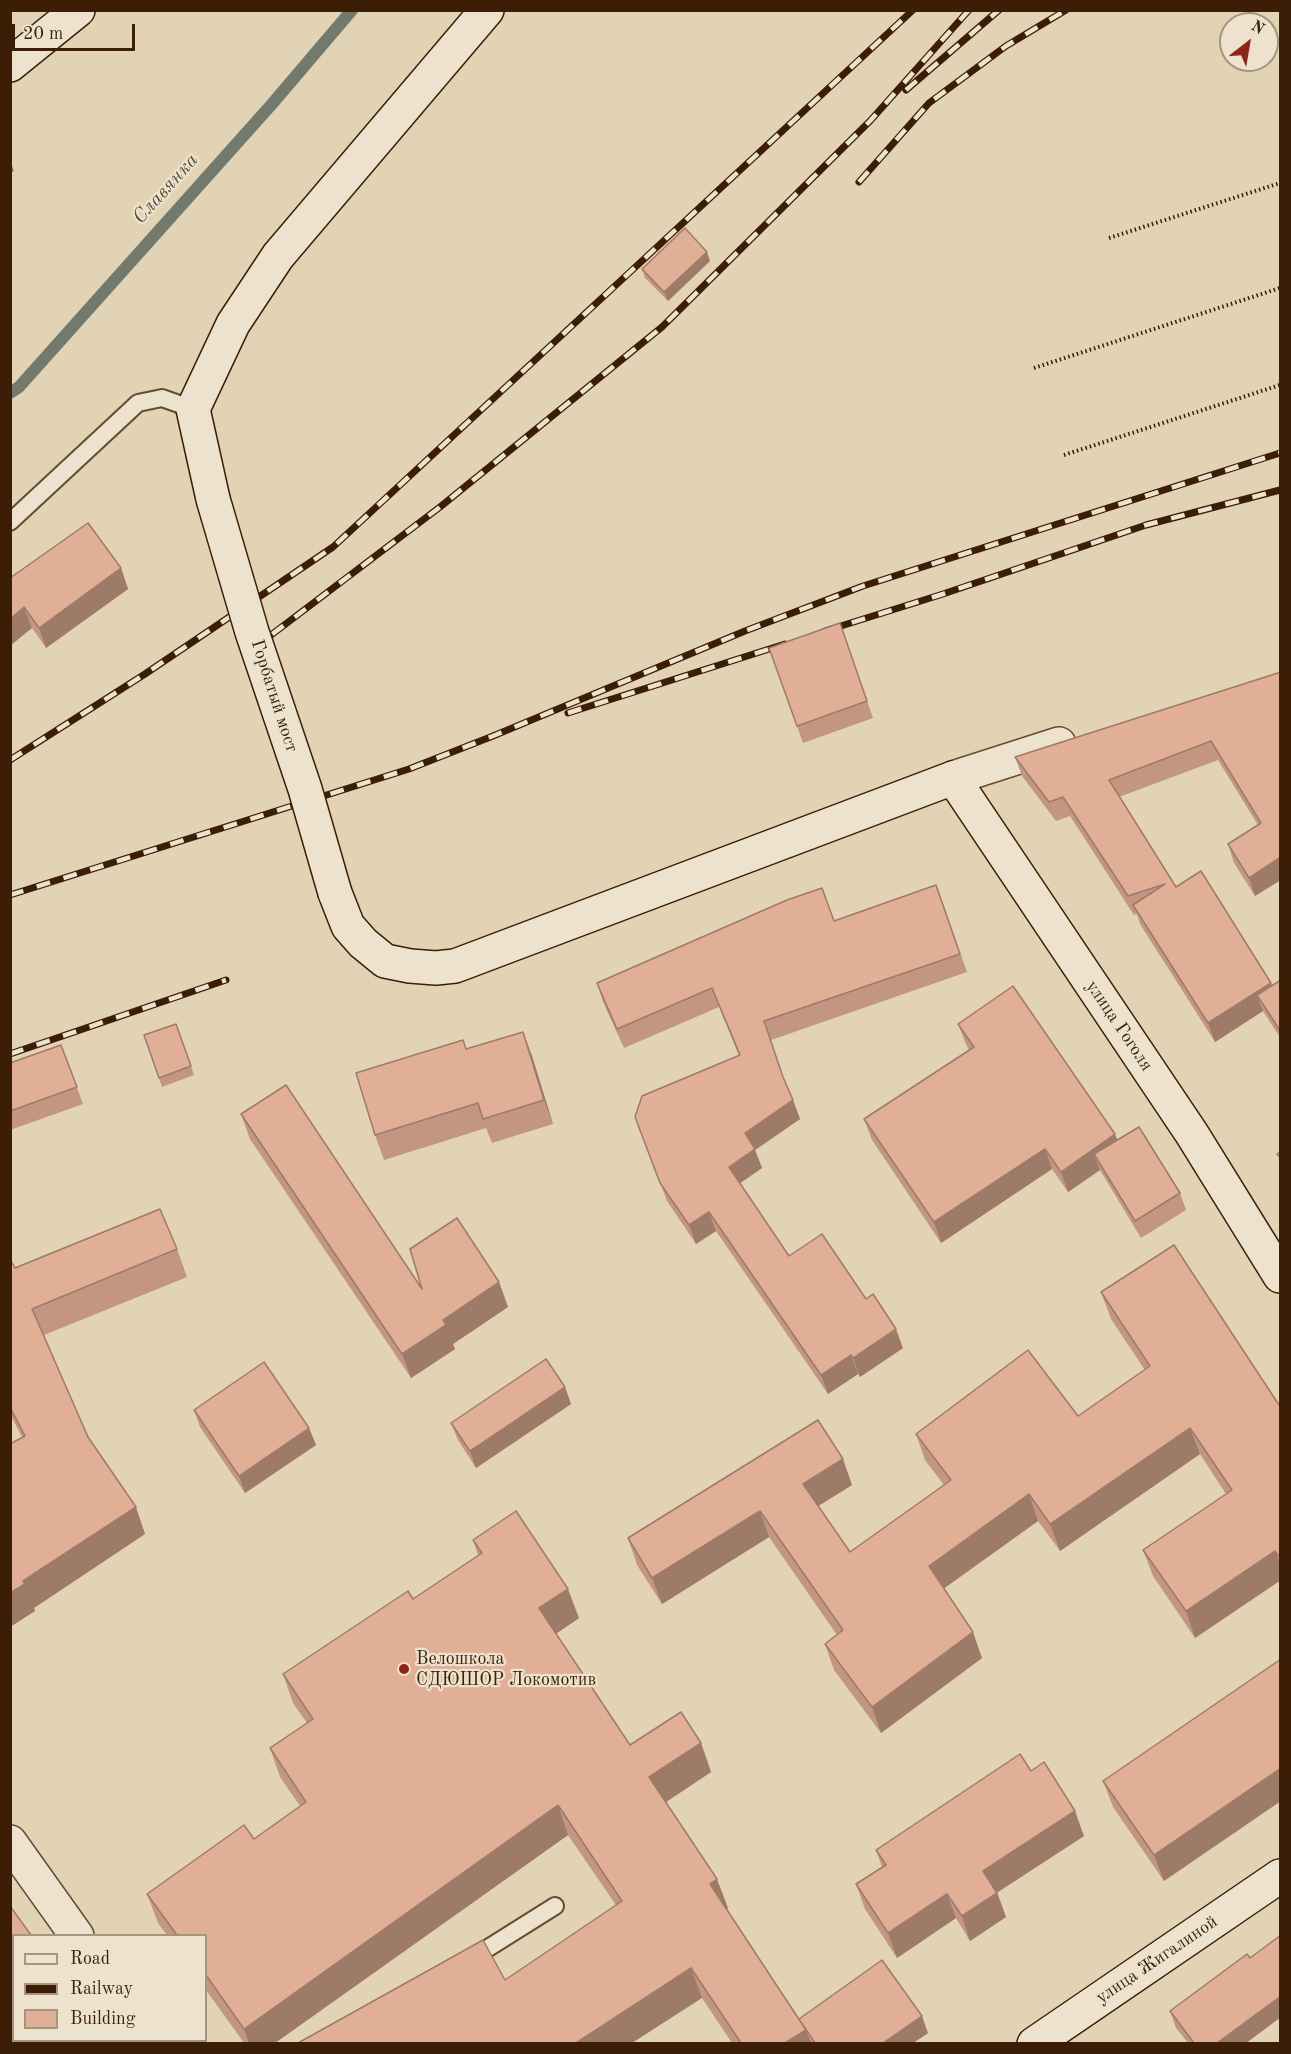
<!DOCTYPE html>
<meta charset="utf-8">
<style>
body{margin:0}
#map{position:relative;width:1291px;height:2054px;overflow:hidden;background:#e1d3b4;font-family:"Old Standard TT",serif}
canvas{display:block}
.frame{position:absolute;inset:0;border:12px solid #3b1e05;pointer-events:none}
.legend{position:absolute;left:12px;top:1934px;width:195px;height:108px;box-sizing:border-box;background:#ece2ce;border:2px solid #a5947e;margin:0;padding:8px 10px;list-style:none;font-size:18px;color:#3b1e05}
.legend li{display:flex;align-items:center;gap:12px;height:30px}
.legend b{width:30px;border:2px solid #a5947e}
.north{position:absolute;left:1219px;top:12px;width:60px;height:60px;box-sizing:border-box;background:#ece2ce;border:2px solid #a5947e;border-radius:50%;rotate:31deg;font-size:16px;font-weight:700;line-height:24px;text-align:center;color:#3b1e05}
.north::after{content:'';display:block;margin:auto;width:21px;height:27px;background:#8f2418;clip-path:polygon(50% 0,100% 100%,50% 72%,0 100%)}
.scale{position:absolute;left:12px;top:24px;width:123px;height:27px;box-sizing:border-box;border:3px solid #3b1e05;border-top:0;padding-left:8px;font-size:18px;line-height:21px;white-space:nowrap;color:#3b1e05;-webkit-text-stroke:4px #ece2ce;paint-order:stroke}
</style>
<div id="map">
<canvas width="1291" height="2054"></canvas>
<div class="frame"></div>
<ul class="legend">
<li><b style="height:8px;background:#ece2ce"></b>Road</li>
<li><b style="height:8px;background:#3b1e05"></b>Railway</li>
<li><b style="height:16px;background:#e1ae96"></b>Building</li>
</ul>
<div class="north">N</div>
<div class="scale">20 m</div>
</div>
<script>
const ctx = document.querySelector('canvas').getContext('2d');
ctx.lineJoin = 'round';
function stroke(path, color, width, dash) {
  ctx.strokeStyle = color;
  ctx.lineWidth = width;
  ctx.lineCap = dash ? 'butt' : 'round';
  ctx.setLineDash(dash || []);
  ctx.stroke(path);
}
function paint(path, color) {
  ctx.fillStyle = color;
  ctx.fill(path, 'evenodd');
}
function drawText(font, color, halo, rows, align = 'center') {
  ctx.font = font + ' "Old Standard TT",serif';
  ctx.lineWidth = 4.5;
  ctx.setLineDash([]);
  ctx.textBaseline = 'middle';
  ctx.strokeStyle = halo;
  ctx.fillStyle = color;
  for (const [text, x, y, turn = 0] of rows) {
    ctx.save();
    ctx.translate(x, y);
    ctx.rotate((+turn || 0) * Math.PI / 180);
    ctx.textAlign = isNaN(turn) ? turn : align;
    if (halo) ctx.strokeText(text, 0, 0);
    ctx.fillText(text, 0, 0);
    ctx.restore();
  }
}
const stream = new Path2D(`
 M 10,393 L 19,387 L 272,104 L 352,10`);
const path = new Path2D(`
 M 1109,238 L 1280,183
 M 1034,368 L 1280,288
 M 1064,455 L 1280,385`);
const lane = new Path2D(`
 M 10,522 L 138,403 L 162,398 L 193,409
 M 469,1960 L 555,1906`);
const street = new Path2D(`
 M 953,778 L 1059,744
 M 10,1842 L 77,1936
 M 151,2040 L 153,2044`);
const secondary = new Path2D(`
 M 10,65 L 78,10
 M 213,499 L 193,409 L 233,324 L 278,256 L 487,10
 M 335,893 L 348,926 L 363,943 L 385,961 L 410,966 L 436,968 L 455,966 L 953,778 L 1192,1134 L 1280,1276
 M 1034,2044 L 1280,1876`);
const rail = new Path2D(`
 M 906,90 L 999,10
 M 859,182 L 929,103 L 1006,46 L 1066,10
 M 825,631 L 943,594 L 1146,525 L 1280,490
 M 250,651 L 440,507 L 662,327 L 870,121 L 969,10
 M 568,713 L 785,644
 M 10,760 L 145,674 L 333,547 L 913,10
 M 10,895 L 409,769 L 493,736 L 745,631 L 863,586 L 1280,453
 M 10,1054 L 226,980`);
const secondaryBridge = new Path2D(`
 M 213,499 L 252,632 L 305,789 L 335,893`);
const wall = new Path2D(`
 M 710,261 L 668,301 L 645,278 L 642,269 Z
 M 121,568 L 128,589 L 46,648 L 32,628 L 10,578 Z
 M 840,623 L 873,718 L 803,743 L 769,648 Z
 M 1281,672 L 1255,896 L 1234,863 L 1228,844 L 1258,825 L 1218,760 L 1119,797 L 1176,887 L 1272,986 L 1281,980 L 1281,1039 L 1263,1011 L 1215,1042 L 1140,924 L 1137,914 L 1134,915 L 1070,816 L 1056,821 L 1022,776 L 1015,757 Z
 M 936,885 L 967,972 L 771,1040 L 785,1083 L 793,1100 L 800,1119 L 755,1150 L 762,1168 L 740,1183 L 789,1256 L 866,1299 L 903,1348 L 860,1377 L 858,1374 L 828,1394 L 716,1231 L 696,1244 L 667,1201 L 635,1117 L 739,1056 L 719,1007 L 624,1048 L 603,1002 L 597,983 L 834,921 Z
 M 176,1024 L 194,1075 L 162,1087 L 144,1035 Z
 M 958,1024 L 1117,1140 L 1180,1193 L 1186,1210 L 1141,1238 L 1100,1170 L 1068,1192 L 1052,1169 L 941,1243 L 872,1140 L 864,1119 L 969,1050 L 966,1044 Z
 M 523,1032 L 532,1056 L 553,1124 L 492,1143 L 486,1128 L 384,1160 L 375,1135 L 463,1040 L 466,1049 Z
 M 61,1045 L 83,1104 L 10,1130 L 10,1063 Z
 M 241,1114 L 422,1289 L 499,1282 L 508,1307 L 453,1344 L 455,1349 L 411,1378 L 250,1139 Z
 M 177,1249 L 187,1277 L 44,1335 L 88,1437 L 145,1534 L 34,1608 L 35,1611 L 10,1627 L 22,1437 L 10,1414 L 10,1259 L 15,1268 Z
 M 1101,1292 L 1281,1408 L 1281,1580 L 1195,1638 L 1153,1576 L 1143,1550 L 1226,1494 L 1200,1454 L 1060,1551 L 1038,1521 L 944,1588 L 982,1658 L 881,1733 L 834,1670 L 825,1644 L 837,1635 L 769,1537 L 662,1604 L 637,1565 L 628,1538 L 852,1485 L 818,1506 L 850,1552 L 944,1485 L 925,1460 L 916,1434 L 1078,1416 L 1145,1370 L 1111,1319 Z
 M 565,1387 L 571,1404 L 476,1468 L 458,1440 L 451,1423 Z
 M 194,1410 L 309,1428 L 316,1445 L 245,1493 L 200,1427 Z
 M 473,1540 L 579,1618 L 556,1633 L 630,1745 L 701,1743 L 711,1772 L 666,1802 L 728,1908 L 726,1909 L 799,2019 L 928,2033 L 913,2043 L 732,2043 L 702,1998 L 505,1980 L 616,1905 L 568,1835 L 275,2043 L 244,2043 L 206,1990 L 206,1935 L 167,1935 L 158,1923 L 147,1894 L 254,1839 L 300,1806 L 280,1777 L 270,1748 L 307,1723 L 293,1703 L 283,1674 L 413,1599 L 478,1555 Z
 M 1281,1659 L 1164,1881 L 1113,1807 L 1103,1781 Z
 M 1031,1771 L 1084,1836 L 997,1892 L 1006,1917 L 970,1941 L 956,1918 L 897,1958 L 865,1909 L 856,1884 L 882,1867 L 876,1850 Z
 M 1281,1935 L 1281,2017 L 1246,2043 L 1188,2043 L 1176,2028 L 1170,2011 L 1250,1958 Z`);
const shadedWall = new Path2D(`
 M 10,160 L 14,171 L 10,174 Z
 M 707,252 L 710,261 L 668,301 L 664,292 Z
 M 121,568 L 128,589 L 46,648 L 39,628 Z
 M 24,607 L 32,628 L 10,646 L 10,619 Z
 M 1281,857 L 1281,880 L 1255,896 L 1249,878 Z
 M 1271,983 L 1278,1002 L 1257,995 L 1263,1011 L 1215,1042 L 1208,1023 Z
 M 523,1032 L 532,1056 L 553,1124 L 544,1100 Z
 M 793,1100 L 800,1119 L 755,1150 L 762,1168 L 736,1186 L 729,1167 L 745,1133 Z
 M 1115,1134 L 1123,1155 L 1094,1154 L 1100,1170 L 1068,1192 L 1061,1172 Z
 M 1045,1149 L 1052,1169 L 941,1243 L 934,1222 Z
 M 709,1212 L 716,1231 L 696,1244 L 689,1225 Z
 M 499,1282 L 508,1307 L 453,1344 L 455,1349 L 411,1378 L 402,1354 L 443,1320 Z
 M 896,1329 L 903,1348 L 860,1377 L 853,1358 Z
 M 851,1355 L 858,1374 L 828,1394 L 821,1375 Z
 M 565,1387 L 571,1404 L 476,1468 L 470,1451 Z
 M 309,1428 L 316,1445 L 245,1493 L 239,1476 Z
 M 1190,1428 L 1200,1454 L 1060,1551 L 1050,1524 Z
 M 843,1459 L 852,1485 L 812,1510 L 803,1484 Z
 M 1029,1494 L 1038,1521 L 939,1592 L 929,1566 Z
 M 136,1507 L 145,1534 L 34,1608 L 35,1611 L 10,1627 L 10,1593 L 23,1581 Z
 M 760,1511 L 769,1537 L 662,1604 L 652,1578 Z
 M 1275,1551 L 1281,1566 L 1281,1580 L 1195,1638 L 1186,1611 Z
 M 568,1589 L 579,1618 L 550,1638 L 539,1608 Z
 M 973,1632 L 982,1658 L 881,1733 L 872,1707 Z
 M 701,1743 L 711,1772 L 660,1806 L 649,1777 Z
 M 1281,1768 L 1281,1801 L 1164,1881 L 1154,1855 Z
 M 558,1805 L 568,1835 L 275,2043 L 249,2043 L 244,2029 Z
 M 1075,1811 L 1084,1836 L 992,1896 L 983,1871 Z
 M 717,1879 L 728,1908 L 720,1913 L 710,1884 Z
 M 997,1893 L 1006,1917 L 970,1941 L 962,1916 Z
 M 947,1894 L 956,1918 L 897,1958 L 888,1933 Z
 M 14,1951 L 14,1988 L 10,1990 L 10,1953 Z
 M 691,1968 L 702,1998 L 632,2043 L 576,2043 Z
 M 1281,1996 L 1281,2017 L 1246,2043 L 1217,2043 Z
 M 922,2016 L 928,2033 L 913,2043 L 883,2043 Z
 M 806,2030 L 811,2043 L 785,2043 Z`);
const building = new Path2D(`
 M 685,228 L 707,252 L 664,292 L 642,269 Z
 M 88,523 L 121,568 L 39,628 L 24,607 L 10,619 L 10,578 Z
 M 840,623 L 867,701 L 797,726 L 769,648 Z
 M 1281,672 L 1281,857 L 1249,878 L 1228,844 L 1261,823 L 1211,741 L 1109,780 L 1176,887 L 1201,871 L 1271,983 L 1208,1023 L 1133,905 L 1165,884 L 1128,896 L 1063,797 L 1049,802 L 1015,757 Z
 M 936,885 L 960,954 L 764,1021 L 783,1077 L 793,1100 L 745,1133 L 755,1149 L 729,1167 L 789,1256 L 822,1234 L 866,1299 L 873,1294 L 896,1329 L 853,1358 L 851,1355 L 821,1375 L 709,1212 L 689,1225 L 660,1183 L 635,1117 L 642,1096 L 740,1055 L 712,988 L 617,1029 L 597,983 L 787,900 L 822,888 L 834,921 Z
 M 1281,980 L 1281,1032 L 1257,995 Z
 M 1013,986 L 1115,1134 L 1061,1172 L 1045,1149 L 934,1222 L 864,1119 L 974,1047 L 958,1024 Z
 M 176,1024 L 191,1066 L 159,1078 L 144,1035 Z
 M 523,1032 L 544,1100 L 483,1119 L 478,1103 L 375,1135 L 356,1073 L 463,1040 L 466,1049 Z
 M 61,1045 L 77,1087 L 10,1111 L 10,1063 Z
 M 286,1085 L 422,1289 L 410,1249 L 457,1218 L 499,1282 L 443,1320 L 446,1325 L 402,1354 L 241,1114 Z
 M 1139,1127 L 1180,1193 L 1135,1221 L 1094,1154 Z
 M 1281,1151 L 1281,1159 L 1277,1154 Z
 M 160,1209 L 177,1249 L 32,1309 L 88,1437 L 136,1507 L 23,1581 L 25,1584 L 10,1593 L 10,1444 L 25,1436 L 10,1407 L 10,1259 L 15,1268 Z
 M 1174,1245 L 1281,1408 L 1281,1559 L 1275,1551 L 1186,1611 L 1143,1550 L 1232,1490 L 1190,1428 L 1050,1524 L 1029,1494 L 929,1566 L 973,1632 L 872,1707 L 825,1644 L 843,1630 L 760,1511 L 652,1578 L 628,1538 L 818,1420 L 843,1459 L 803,1484 L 850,1552 L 951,1480 L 916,1434 L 1028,1350 L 1078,1416 L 1150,1366 L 1101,1292 Z
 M 546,1359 L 565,1387 L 470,1451 L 451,1423 Z
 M 264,1362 L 309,1428 L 239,1476 L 194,1410 Z
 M 516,1511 L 568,1589 L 539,1608 L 630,1745 L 681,1712 L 701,1743 L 649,1777 L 717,1879 L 710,1884 L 806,2030 L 785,2043 L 741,2043 L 691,1968 L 576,2043 L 298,2043 L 483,1940 L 505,1980 L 622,1901 L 558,1805 L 244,2029 L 206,1975 L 206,1935 L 177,1935 L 147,1894 L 244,1825 L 254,1839 L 306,1802 L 270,1748 L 313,1719 L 283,1674 L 408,1591 L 413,1599 L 482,1553 L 473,1540 Z
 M 1281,1659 L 1281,1768 L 1154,1855 L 1103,1781 Z
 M 1020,1754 L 1031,1771 L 1044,1762 L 1075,1811 L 983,1871 L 997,1893 L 962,1916 L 947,1894 L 888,1933 L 856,1884 L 886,1865 L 876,1850 Z
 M 10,1906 L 31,1935 L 14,1935 L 14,1951 L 10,1953 Z
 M 1281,1935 L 1281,1996 L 1217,2043 L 1194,2043 L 1170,2011 L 1247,1954 L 1250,1958 Z
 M 882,1960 L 922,2016 L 883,2043 L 815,2043 L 799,2019 Z
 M 14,2028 L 14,2040 L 74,2040 L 76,2043 L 10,2043 L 10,2031 Z`);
const markers = [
 [404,1669,6,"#8f2418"]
];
const streetNames = [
 ["Горбатый мост",274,696,72],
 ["улица Гоголя",1119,1026,56],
 ["улица Жигалиной",1157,1960,-34]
];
const poiNames = [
 ["Велошкола",416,1659],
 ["СДЮШОР Локомотив",416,1680]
];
const waterNames = [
 ["Славянка",166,189,-48]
];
stroke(stream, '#717a6d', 12);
stroke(lane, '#644b31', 20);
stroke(street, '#644b31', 36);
stroke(secondary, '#3b1e05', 36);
stroke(path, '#3b1e05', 4, [1.5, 3]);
stroke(lane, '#ece2ce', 16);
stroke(street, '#ece2ce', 33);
stroke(secondary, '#ece2ce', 33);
stroke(rail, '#3b1e05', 7);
stroke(rail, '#ece2ce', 4.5, [14]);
stroke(secondaryBridge, '#3b1e05', 36, []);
stroke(secondaryBridge, '#ece2ce', 33);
paint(wall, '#c29681');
paint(shadedWall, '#9e7a69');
paint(building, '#e1ae96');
stroke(building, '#9e7a69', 1.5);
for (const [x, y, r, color] of markers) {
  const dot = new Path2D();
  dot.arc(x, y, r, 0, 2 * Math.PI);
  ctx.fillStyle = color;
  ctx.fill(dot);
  stroke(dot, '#ece2ce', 2);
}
drawText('18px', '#3b1e05', '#ece2ce', streetNames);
drawText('18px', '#3b1e05', '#ece2ce', poiNames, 'left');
drawText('italic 20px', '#564c39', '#ece2ce', waterNames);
</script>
